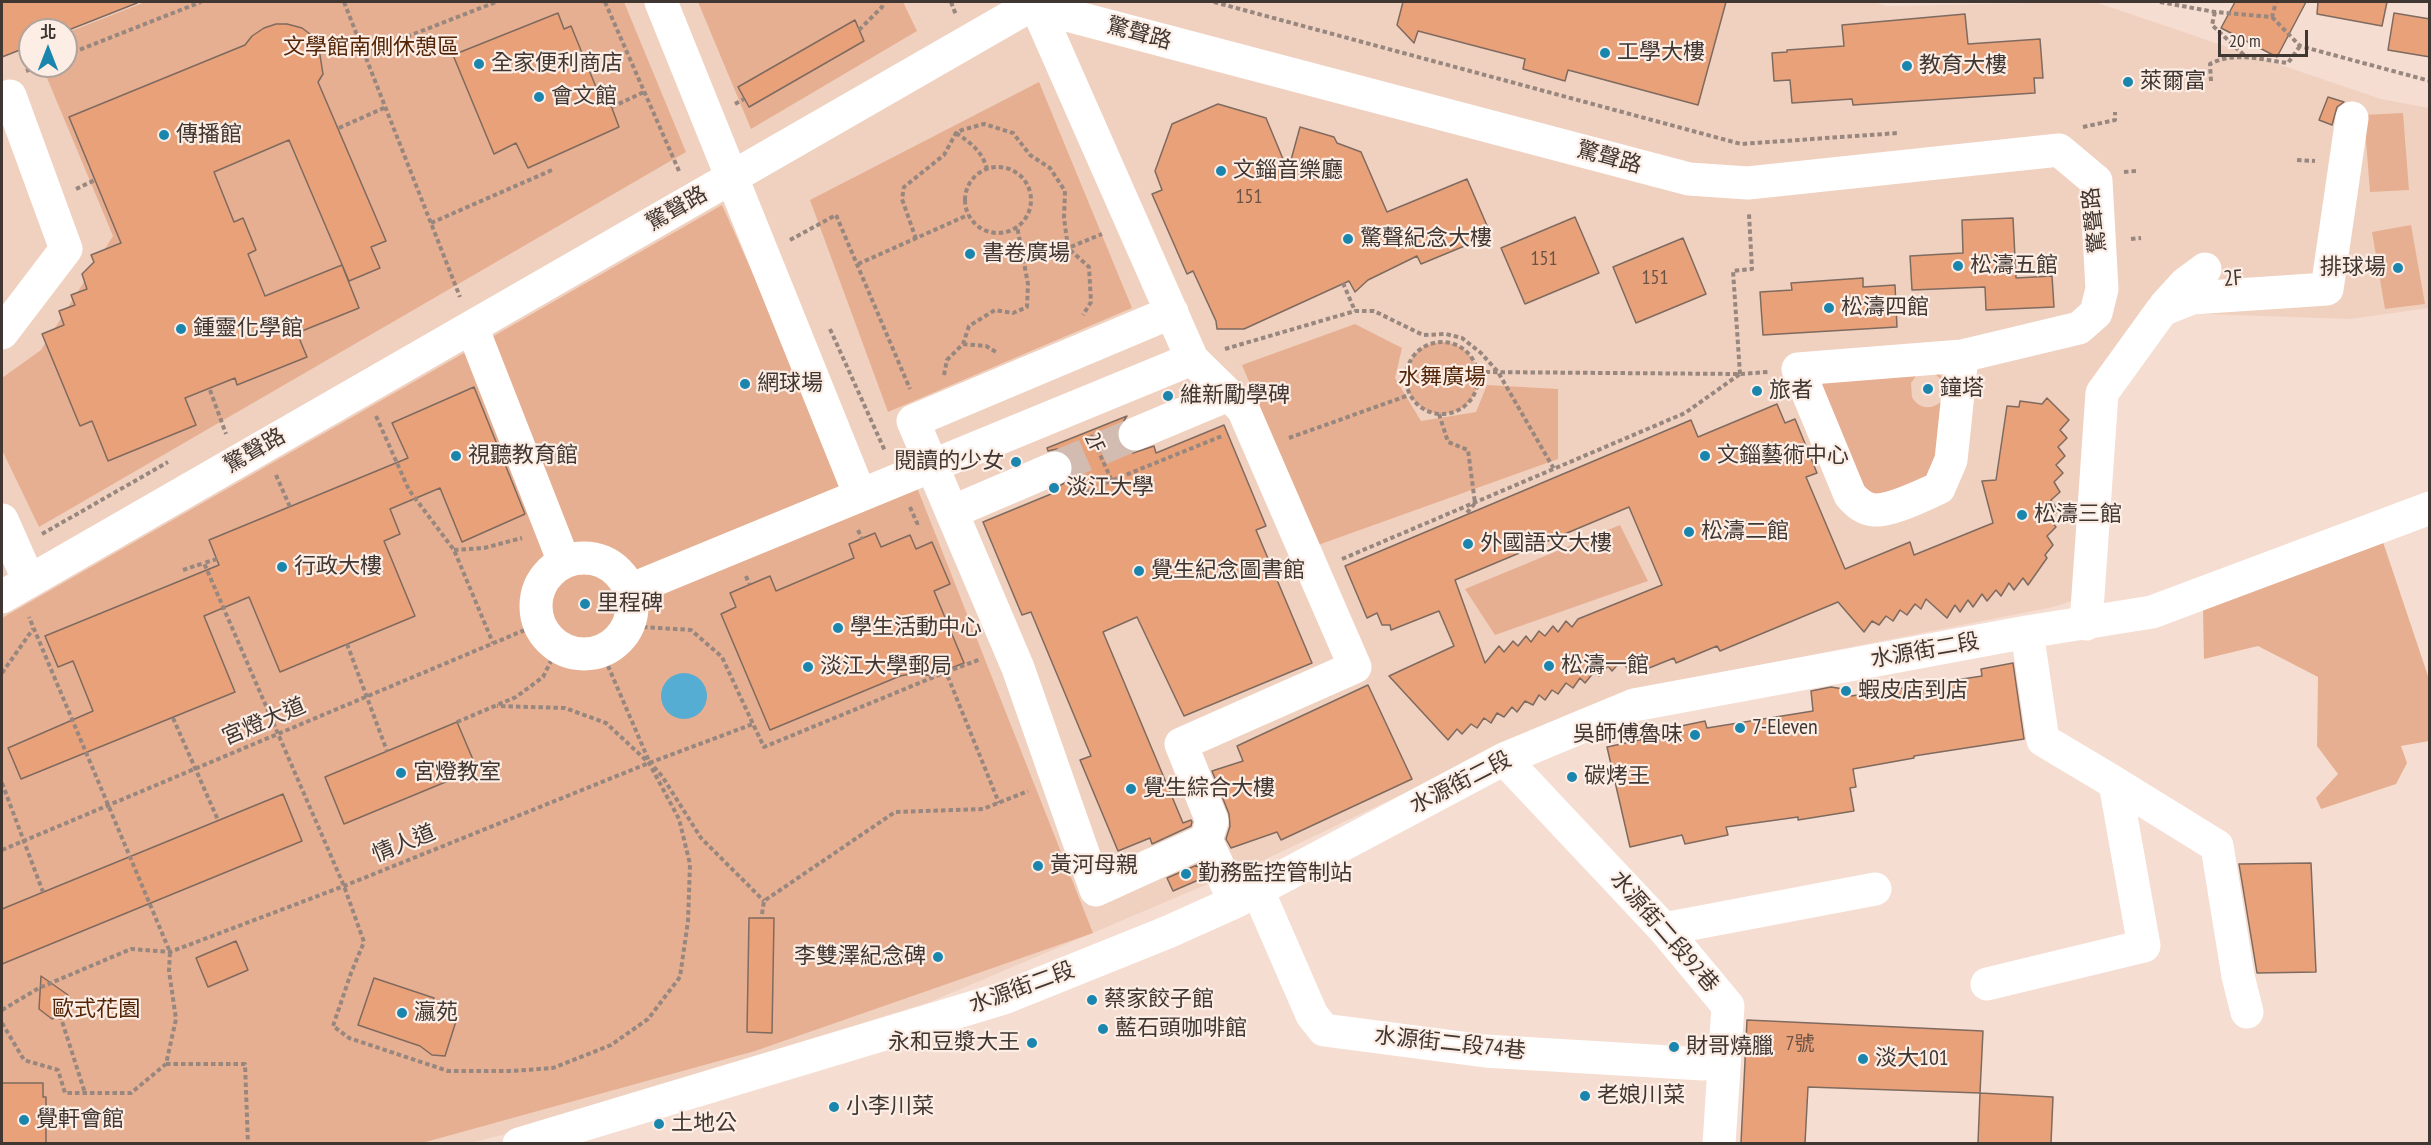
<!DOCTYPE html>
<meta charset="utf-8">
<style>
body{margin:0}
#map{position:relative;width:2431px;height:1145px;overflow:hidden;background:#f6ddd1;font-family:"PT Sans Narrow","Noto Sans TC",sans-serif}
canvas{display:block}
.frame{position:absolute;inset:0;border:3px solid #403732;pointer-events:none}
.north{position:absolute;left:18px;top:18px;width:60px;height:60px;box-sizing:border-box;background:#fcede5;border:2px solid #b1a49d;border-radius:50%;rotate:0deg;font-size:16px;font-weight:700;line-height:24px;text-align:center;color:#403732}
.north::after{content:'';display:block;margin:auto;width:21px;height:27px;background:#1a86ae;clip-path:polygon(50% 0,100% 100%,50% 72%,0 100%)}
.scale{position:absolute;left:2218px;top:30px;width:90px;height:27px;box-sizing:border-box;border:3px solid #403732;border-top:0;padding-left:8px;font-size:18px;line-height:21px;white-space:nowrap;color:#403732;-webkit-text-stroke:4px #fcede5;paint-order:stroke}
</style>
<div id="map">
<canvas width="2431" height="1145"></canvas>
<div class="frame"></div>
<div class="north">北</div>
<div class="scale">20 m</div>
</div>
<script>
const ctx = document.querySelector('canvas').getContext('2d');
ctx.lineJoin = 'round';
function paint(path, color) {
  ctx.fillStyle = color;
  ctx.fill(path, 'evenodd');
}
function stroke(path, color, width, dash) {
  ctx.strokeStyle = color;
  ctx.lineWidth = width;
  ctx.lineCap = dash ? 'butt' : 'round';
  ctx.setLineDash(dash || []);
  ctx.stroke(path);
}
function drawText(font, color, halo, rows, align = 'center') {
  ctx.font = font + ' "PT Sans Narrow","Noto Sans TC",sans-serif';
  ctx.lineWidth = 4.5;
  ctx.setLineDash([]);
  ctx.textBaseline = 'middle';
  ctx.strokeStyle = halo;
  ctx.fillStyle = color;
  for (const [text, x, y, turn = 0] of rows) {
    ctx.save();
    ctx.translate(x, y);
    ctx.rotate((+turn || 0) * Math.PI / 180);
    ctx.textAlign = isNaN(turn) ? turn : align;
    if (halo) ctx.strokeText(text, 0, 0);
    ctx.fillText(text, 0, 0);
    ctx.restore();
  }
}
const built = new Path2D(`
 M 2,2 L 1874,2 L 1887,6 L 2095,2 L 2381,99 L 2429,108 L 2429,308 L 2349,319 L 2176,313 L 2115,383 L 2097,593 L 2053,607 L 1639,689 L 1576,711 L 1262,861 L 930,1002 L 514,1132 L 470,1143 L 2,1144 ZM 30,30 L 66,30 L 66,66 L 30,66 Z`);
const green = new Path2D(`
 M 145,2 L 624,2 L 686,152 L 39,527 L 2,450 L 2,378 L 41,350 L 113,236 L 42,66 L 66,66 L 66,33 Z
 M 698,2 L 903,2 L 917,31 L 751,129 Z
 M 1039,82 L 1132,308 L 888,412 L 810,200 Z
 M 2403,113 L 2409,190 L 2370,192 L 2364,115 Z
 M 722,205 L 858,507 L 916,485 L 1093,933 L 755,1051 L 422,1143 L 2,1143 L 2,618 Z
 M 2411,225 L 2425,304 L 2385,309 L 2372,232 Z
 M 1355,324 L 1402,348 L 1395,378 L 1421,421 L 1476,412 L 1487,385 L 1558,389 L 1558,459 L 1318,545 L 1242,365 Z
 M1406 378a36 36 0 1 1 72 0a36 36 0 1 1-72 0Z
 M 1931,369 C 1944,376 1947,382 1949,396 L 1930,479 L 1890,497 L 1867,497 L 1819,392 L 1824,381 ZM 1934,373 L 1944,382 L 1943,400 C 1933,410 1919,410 1912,397 L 1911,383 L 1916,376 Z
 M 1620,525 L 1648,581 L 1495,635 L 1465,589 Z
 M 2382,539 L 2429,679 L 2429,741 L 2401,746 L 2407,763 L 2396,784 L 2321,809 L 2316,798 L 2338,774 L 2317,746 L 2318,677 L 2258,646 L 2204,659 L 2203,610 Z`);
const water = new Path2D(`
 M661 696a23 23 0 1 1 46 0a23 23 0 1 1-46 0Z`);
const building = new Path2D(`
 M 2,2 L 137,2 L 137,3 L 66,31 L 30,30 L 30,46 L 2,57 Z
 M 1403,2 L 1726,2 L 1698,105 L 1568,70 L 1565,81 L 1523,69 L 1525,59 L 1418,31 L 1414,43 L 1397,25 Z
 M 2235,2 L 2306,2 L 2277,57 L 2221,28 Z
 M 2318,2 L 2387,2 L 2382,26 L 2317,14 Z
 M 558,13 L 564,29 L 571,26 L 596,87 L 603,84 L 619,127 L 528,168 L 516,143 L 494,154 L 453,55 Z
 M 2394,13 L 2430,19 L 2430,57 L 2388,50 Z
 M 1965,14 L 1968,44 L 2040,39 L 2043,78 L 2034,78 L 2035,93 L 1853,105 L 1852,99 L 1792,103 L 1790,80 L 1774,81 L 1772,53 L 1787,52 L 1787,50 L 1844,46 L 1842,25 Z
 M 855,20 L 864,41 L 749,107 L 738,87 Z
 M 276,24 L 287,24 L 302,28 L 314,37 L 319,49 L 323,74 L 318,82 L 386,241 L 371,247 L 380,268 L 349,281 L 289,140 L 214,172 L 234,222 L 243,218 L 256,250 L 248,254 L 265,296 L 342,265 L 359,308 L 297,333 L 307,357 L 237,385 L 235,378 L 185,398 L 196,425 L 108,461 L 92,421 L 80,426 L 42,334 L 64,325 L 59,311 L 75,305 L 71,295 L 87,289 L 82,274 L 94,262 L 91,255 L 121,243 L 69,117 L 245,45 L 252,36 L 264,28 Z
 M 2328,97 L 2344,102 L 2337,107 L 2332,125 L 2319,120 Z
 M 1218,104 L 1266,118 L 1288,171 L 1300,127 L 1334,137 L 1337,143 L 1361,152 L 1387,212 L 1467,179 L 1491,235 L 1421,264 L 1417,256 L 1368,280 L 1355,292 L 1349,281 L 1244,329 L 1217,329 L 1216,321 L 1193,271 L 1187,274 L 1152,194 L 1162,190 L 1155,171 L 1172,124 Z
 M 1575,217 L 1599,273 L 1525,304 L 1501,248 Z
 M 2013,218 L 2016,278 L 2052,276 L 2054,307 L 1986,310 L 1985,287 L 1912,290 L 1910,256 L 1963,253 L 1962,220 Z
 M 1683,238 L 1706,294 L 1636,323 L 1613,267 Z
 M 1863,278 L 1863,287 L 1895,285 L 1897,327 L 1763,335 L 1760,292 L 1792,290 L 1791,283 Z
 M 474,387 L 525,514 L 462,542 L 440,488 L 390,509 L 400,534 L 384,541 L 415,616 L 280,672 L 249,597 L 204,616 L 235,692 L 21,779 L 8,748 L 93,711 L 73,661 L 58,667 L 45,636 L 219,565 L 209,540 L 408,458 L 392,423 Z
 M 2047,398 L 2069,420 L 2060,430 L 2067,438 L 2058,447 L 2065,456 L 2056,465 L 2063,473 L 2054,482 L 2060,492 L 2051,500 L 2058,511 L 2049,519 L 2056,527 L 2047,536 L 2053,545 L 2045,555 L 2047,558 L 2028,585 L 2023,578 L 2014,590 L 2009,583 L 2001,596 L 1996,590 L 1987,601 L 1982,594 L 1973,607 L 1968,600 L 1960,612 L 1955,605 L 1947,618 L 1926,599 L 1921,609 L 1915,604 L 1907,615 L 1900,610 L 1893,621 L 1886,616 L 1879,625 L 1872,621 L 1864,632 L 1838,602 L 1720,651 L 1717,646 L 1676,663 L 1674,658 L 1639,672 L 1631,672 L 1621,661 L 1612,671 L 1608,666 L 1599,676 L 1594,672 L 1585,683 L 1580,678 L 1573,688 L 1566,683 L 1558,694 L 1552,690 L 1545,700 L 1539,695 L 1533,705 L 1525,701 L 1517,712 L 1512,707 L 1504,717 L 1497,713 L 1491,723 L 1484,718 L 1477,728 L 1471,724 L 1462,734 L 1457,729 L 1448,740 L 1389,676 L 1454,646 L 1439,611 L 1391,630 L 1390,625 L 1382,625 L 1377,613 L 1367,618 L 1345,566 L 1691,420 L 1698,437 L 1777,404 L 1785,423 L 1795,419 L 1817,473 L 1806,477 L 1845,569 L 1910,542 L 1914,555 L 1993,523 L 1982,481 L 1996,480 L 2007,406 L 2019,407 L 2020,401 L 2042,404 ZM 1629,507 L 1662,585 L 1578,619 L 1572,627 L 1566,621 L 1558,632 L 1553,626 L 1545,636 L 1539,631 L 1531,642 L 1526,636 L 1518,646 L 1513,641 L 1504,652 L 1499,646 L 1485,663 L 1455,580 Z
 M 1127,416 L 1117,431 L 1118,441 L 1123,449 L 1133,453 L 1154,446 L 1156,453 L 1224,425 L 1266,526 L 1256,530 L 1312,663 L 1184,716 L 1137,617 L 1103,632 L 1183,823 L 1191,820 L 1192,822 L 1191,826 L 1152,844 L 1150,838 L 1118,851 L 1080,760 L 1091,756 L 1031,612 L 1022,615 L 983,522 L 1051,494 L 1050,491 L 1070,480 L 1073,471 L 1072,460 L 1066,453 L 1057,449 L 1048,451 L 1047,448 Z
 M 875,533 L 881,547 L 910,535 L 916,549 L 932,542 L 950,584 L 934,591 L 964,663 L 931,676 L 916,673 L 900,676 L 770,730 L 721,614 L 736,607 L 730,593 L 770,576 L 776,591 L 854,558 L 849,544 Z
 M 2013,663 L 2024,739 L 1914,756 L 1914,758 L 1853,769 L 1856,787 L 1850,788 L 1854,811 L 1798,820 L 1798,817 L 1726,827 L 1728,835 L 1685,844 L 1682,835 L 1630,847 L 1607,747 L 1658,736 L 1657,731 L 1705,721 L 1707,728 L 1813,711 L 1811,691 L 1831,687 L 1850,690 L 1851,696 L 1982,676 L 1981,669 Z
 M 1368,685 L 1412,779 L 1281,840 L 1277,832 L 1231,848 L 1226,839 L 1230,826 L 1229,814 L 1212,771 L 1243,761 L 1237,746 Z
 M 457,722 L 477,769 L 344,824 L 325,777 Z
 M 283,794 L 302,841 L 2,964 L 2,909 Z
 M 2311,863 L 2316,972 L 2257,973 L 2239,864 Z
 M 1197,865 L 1203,878 L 1173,891 L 1167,878 Z
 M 749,918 L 774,918 L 772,1033 L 747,1032 Z
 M 236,941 L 248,970 L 208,987 L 196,958 Z
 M 41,976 L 68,995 L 67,1011 L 52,1019 L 39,1009 Z
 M 374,978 L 434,998 L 430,1009 L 457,1018 L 445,1056 L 432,1055 L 420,1046 L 358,1025 Z
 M 1747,1020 L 1983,1031 L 1980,1093 L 1808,1087 L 1805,1143 L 1741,1143 Z
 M 2,1083 L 43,1083 L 43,1097 L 46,1097 L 46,1143 L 2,1143 Z
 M 1980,1093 L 2053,1097 L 2051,1143 L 1978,1143 Z`);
const minorTunnel = new Path2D(`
 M 1055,468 L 1135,434`);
const path = new Path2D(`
 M 344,2 L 460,297
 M 605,2 L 679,171
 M 951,2 L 956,15
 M 1214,2 L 1741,144 L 1898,133
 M 2160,2 L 2215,12 L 2272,17 L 2276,2
 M 2215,12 L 2212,25 L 2245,56
 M 2272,17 L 2300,46 L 2430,81
 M 859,30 L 882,7 L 884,2
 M 365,53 L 496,2
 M 66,55 L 201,2
 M 26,71 L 40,66
 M 2211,81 L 2210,64 C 2234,51 2263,60 2288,63 L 2300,46
 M 735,104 L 744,99
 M 612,107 L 644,92
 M 2083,127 L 2115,120 L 2115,112
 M 339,128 L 386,107
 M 956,133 C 971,143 982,151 987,169
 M 2297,160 L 2315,161
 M965 200a33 33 0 1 1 66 0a33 33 0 1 1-66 0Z
 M 2124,172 L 2136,171
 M 76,189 L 95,180
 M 431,223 L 552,170
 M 916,239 L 902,199 L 904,187 L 944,155 L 956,133 L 962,130 L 984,124 L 1013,133 L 1030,155 L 1050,168 L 1065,191 L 1064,218 L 1068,248 L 1089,267 L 1091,302 L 1083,315
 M 2131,239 L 2141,238
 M 790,240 L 836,215 L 910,389
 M 1019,243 L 1068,248 L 1102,234
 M 858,264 L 968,215
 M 1343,283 L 1355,311
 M 830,329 L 885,451
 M1406 378a36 36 0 1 1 72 0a36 36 0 1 1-72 0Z
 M 963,344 L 986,346 L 996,352
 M 1225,349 L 1355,311 L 1374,311 L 1423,335 L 1446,334 L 1462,338 L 1481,353 L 1498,372 L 1554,469
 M 1478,372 L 1740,374 L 1768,372
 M 1740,374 L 1733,271 L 1752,269 L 1749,214
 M 944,375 L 947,360 L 963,344 L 969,326 L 995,310 L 1013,313 L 1027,307 L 1028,284 L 1017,226
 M 210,390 L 226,434
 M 1439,414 L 1448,442 L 1468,450 L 1475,503 L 1466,514
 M 376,416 L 409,490 L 454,550 L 493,643
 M 1091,435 L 1112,481
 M 1289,438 L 1409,395
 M 276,475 L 290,507
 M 1071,497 L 1222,436
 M 910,507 L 917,523 L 921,522
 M 858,530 L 862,539
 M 42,534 L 168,462
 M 454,550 L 484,548 L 522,538
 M 217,559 L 204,563 L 344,886 L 364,942 L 351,973 L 333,1026 L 349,1038 L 448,1071 L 511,1071 L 553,1068 L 611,1045 L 648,1019 L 680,977 L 688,921 L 690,864 L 679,819 L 649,763 L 606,723 L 565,708 L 497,706
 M 1342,559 L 1685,413 L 1740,374
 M 183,570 L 204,563
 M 746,576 L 749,584
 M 628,626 L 691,630 L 722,657 L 753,724
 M 347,644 L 387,751
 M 602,652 L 649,761
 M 946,672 L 981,659
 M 2,673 L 33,629
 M 173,718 L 218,820
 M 457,722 L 516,697 L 543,677 L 558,647
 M 654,767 L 662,776 L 701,838 L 764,901
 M 2,783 L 43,892
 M 2,850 L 539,624
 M 762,914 L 764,901 L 895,812 L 983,809 L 1028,791
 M 2,1010 L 39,988 L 131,949 L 170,952 L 344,886 L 649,763 L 753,724 L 764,747 L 946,672 L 999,803
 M 60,1015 L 85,1093
 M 2,1023 L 24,1060 L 58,1070 L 65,1093 L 131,1093 L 166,1064 L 176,1019 L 169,971 L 170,952 L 29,617
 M 166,1064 L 245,1064 L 248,1144`);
const minor = new Path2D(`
 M 661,2 L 860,495
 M 2,99 L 10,96 L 66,249 L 2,333
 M 2165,306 L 2186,283 L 2205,269
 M 1172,312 L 913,421 L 1018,668 L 1096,890 L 1206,840
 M 472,327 L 564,562
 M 1192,359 L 1243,409 L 1355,667 L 1181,744 L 1212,821 L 1206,840 L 1235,902
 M 1135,434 L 1228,395
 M 952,512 L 1055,468
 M 2,520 L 29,581
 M536 606a48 48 0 1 1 96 0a48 48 0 1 1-96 0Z
 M 630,590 L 1192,359 L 1035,3
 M 2,597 L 1035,3 L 1067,15 L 1689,179 L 1748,183 L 2059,150 L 2096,181 L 2102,289 L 2096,313 L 2079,328 L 1962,356 L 1798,369 L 1850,495 C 1856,502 1863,509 1874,510 C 1892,511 1923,495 1939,488 L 1951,460 L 1962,356
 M 2086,624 L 2102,393 L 2162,310 L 2192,298 L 2327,289 L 2352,118
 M 1504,759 L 1664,929 L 1728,1006 L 1719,1144
 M 2115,783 L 2217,846 L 2238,976 L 2247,1012
 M 1258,891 L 1312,1015 L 1324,1030 L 1485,1051 L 1703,1064 L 1725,1049
 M 1664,929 L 1875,889
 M 1987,984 L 2144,946 L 2115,783 L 2043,740 L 2027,632
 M 519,1144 L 1004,998 L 1168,932 L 1235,902 L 1504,759 L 1634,705 L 2027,632 L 2152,612 L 2430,508`);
const markers = [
 [1605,53,6,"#1a86ae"],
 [479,64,6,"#1a86ae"],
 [1907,66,6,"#1a86ae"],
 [2128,82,6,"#1a86ae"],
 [539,97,6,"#1a86ae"],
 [164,135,6,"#1a86ae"],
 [1221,171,6,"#1a86ae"],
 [1348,239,6,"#1a86ae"],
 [970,254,6,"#1a86ae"],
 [1958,266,6,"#1a86ae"],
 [2398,268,6,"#1a86ae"],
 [1829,308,6,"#1a86ae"],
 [181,329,6,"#1a86ae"],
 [745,384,6,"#1a86ae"],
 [1928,389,6,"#1a86ae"],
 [1757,391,6,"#1a86ae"],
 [1168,396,6,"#1a86ae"],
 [456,456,6,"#1a86ae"],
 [1705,456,6,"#1a86ae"],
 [1016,462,6,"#1a86ae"],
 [1054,488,6,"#1a86ae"],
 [2022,515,6,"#1a86ae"],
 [1689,532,6,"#1a86ae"],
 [1468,544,6,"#1a86ae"],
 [282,567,6,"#1a86ae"],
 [1139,571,6,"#1a86ae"],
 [585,604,6,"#1a86ae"],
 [838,628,6,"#1a86ae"],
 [1549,666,6,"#1a86ae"],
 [808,667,6,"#1a86ae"],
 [1846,691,6,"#1a86ae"],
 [1740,728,6,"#1a86ae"],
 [1695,735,6,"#1a86ae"],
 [401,773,6,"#1a86ae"],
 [1572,777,6,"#1a86ae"],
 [1131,789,6,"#1a86ae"],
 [1038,866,6,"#1a86ae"],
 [1186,874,6,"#1a86ae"],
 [938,957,6,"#1a86ae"],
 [1092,1000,6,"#1a86ae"],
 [402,1013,6,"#1a86ae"],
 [1103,1029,6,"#1a86ae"],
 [1032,1043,6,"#1a86ae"],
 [1674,1047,6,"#1a86ae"],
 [1863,1059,6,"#1a86ae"],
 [1585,1096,6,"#1a86ae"],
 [834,1107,6,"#1a86ae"],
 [24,1120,6,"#1a86ae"],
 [659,1124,6,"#1a86ae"]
];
const numberNames = [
 ["151",1249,197],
 ["151",1544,259],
 ["151",1655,278],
 ["7號",1800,1044]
];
const streetNames = [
 ["驚聲路",1139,34,15],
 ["驚聲路",1609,158,15],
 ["驚聲路",677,209,-30],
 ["驚聲路",2095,220,-97],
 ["2F",2233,279,-5],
 ["2F",1094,443,65],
 ["驚聲路",255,451,-30],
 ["水源街二段",1925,651,-10],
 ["宮燈大道",264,722,-23],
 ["水源街二段",1461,783,-27],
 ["情人道",404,844,-22],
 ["水源街二段92巷",1664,932,49],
 ["水源街二段",1022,988,-20],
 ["水源街二段74巷",1450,1044,6]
];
const parkNames = [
 ["文學館南側休憩區",371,48],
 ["水舞廣場",1442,378],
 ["歐式花園",96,1010]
];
const poiNames = [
 ["工學大樓",1617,53],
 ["全家便利商店",491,64],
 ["教育大樓",1919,66],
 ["萊爾富",2140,82],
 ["會文館",551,97],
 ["傳播館",176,135],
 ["文錙音樂廳",1233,171],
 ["驚聲紀念大樓",1360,239],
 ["書卷廣場",982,254],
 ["松濤五館",1970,266],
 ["排球場",2386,268,"right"],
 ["松濤四館",1841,308],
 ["鍾靈化學館",193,329],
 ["網球場",757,384],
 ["鐘塔",1940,389],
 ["旅者",1769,391],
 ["維新勵學碑",1180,396],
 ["視聽教育館",468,456],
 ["文錙藝術中心",1717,456],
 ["閱讀的少女",1004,462,"right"],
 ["淡江大學",1066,488],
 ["松濤三館",2034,515],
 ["松濤二館",1701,532],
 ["外國語文大樓",1480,544],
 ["行政大樓",294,567],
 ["覺生紀念圖書館",1151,571],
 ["里程碑",597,604],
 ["學生活動中心",850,628],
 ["松濤一館",1561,666],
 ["淡江大學郵局",820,667],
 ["蝦皮店到店",1858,691],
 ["7-Eleven",1752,728],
 ["吳師傅魯味",1683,735,"right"],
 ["宮燈教室",413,773],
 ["碳烤王",1584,777],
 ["覺生綜合大樓",1143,789],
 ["黃河母親",1050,866],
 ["勤務監控管制站",1198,874],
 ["李雙澤紀念碑",926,957,"right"],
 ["蔡家餃子館",1104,1000],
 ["瀛苑",414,1013],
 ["藍石頭咖啡館",1115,1029],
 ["永和豆漿大王",1020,1043,"right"],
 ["財哥燒臘",1686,1047],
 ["淡大101",1875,1059],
 ["老娘川菜",1597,1096],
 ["小李川菜",846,1107],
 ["覺軒會館",36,1120],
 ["土地公",671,1124]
];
paint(built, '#f0d1c0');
paint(green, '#e7af91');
paint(water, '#55add3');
paint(building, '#e9a17a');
stroke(building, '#7f6a5f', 1.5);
stroke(minorTunnel, '#d2bcb1', 33, [33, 16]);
stroke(path, '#98877f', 4, [4.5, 3]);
stroke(minor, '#fff', 33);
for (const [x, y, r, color] of markers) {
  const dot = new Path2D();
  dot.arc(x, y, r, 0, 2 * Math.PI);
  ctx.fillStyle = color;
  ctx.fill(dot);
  stroke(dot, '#fcede5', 2);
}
drawText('20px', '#6a5244', null, numberNames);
drawText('22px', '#403732', '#fcede5', streetNames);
drawText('22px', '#542608', '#fcede5', parkNames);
drawText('22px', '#403732', '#fcede5', poiNames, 'left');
</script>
